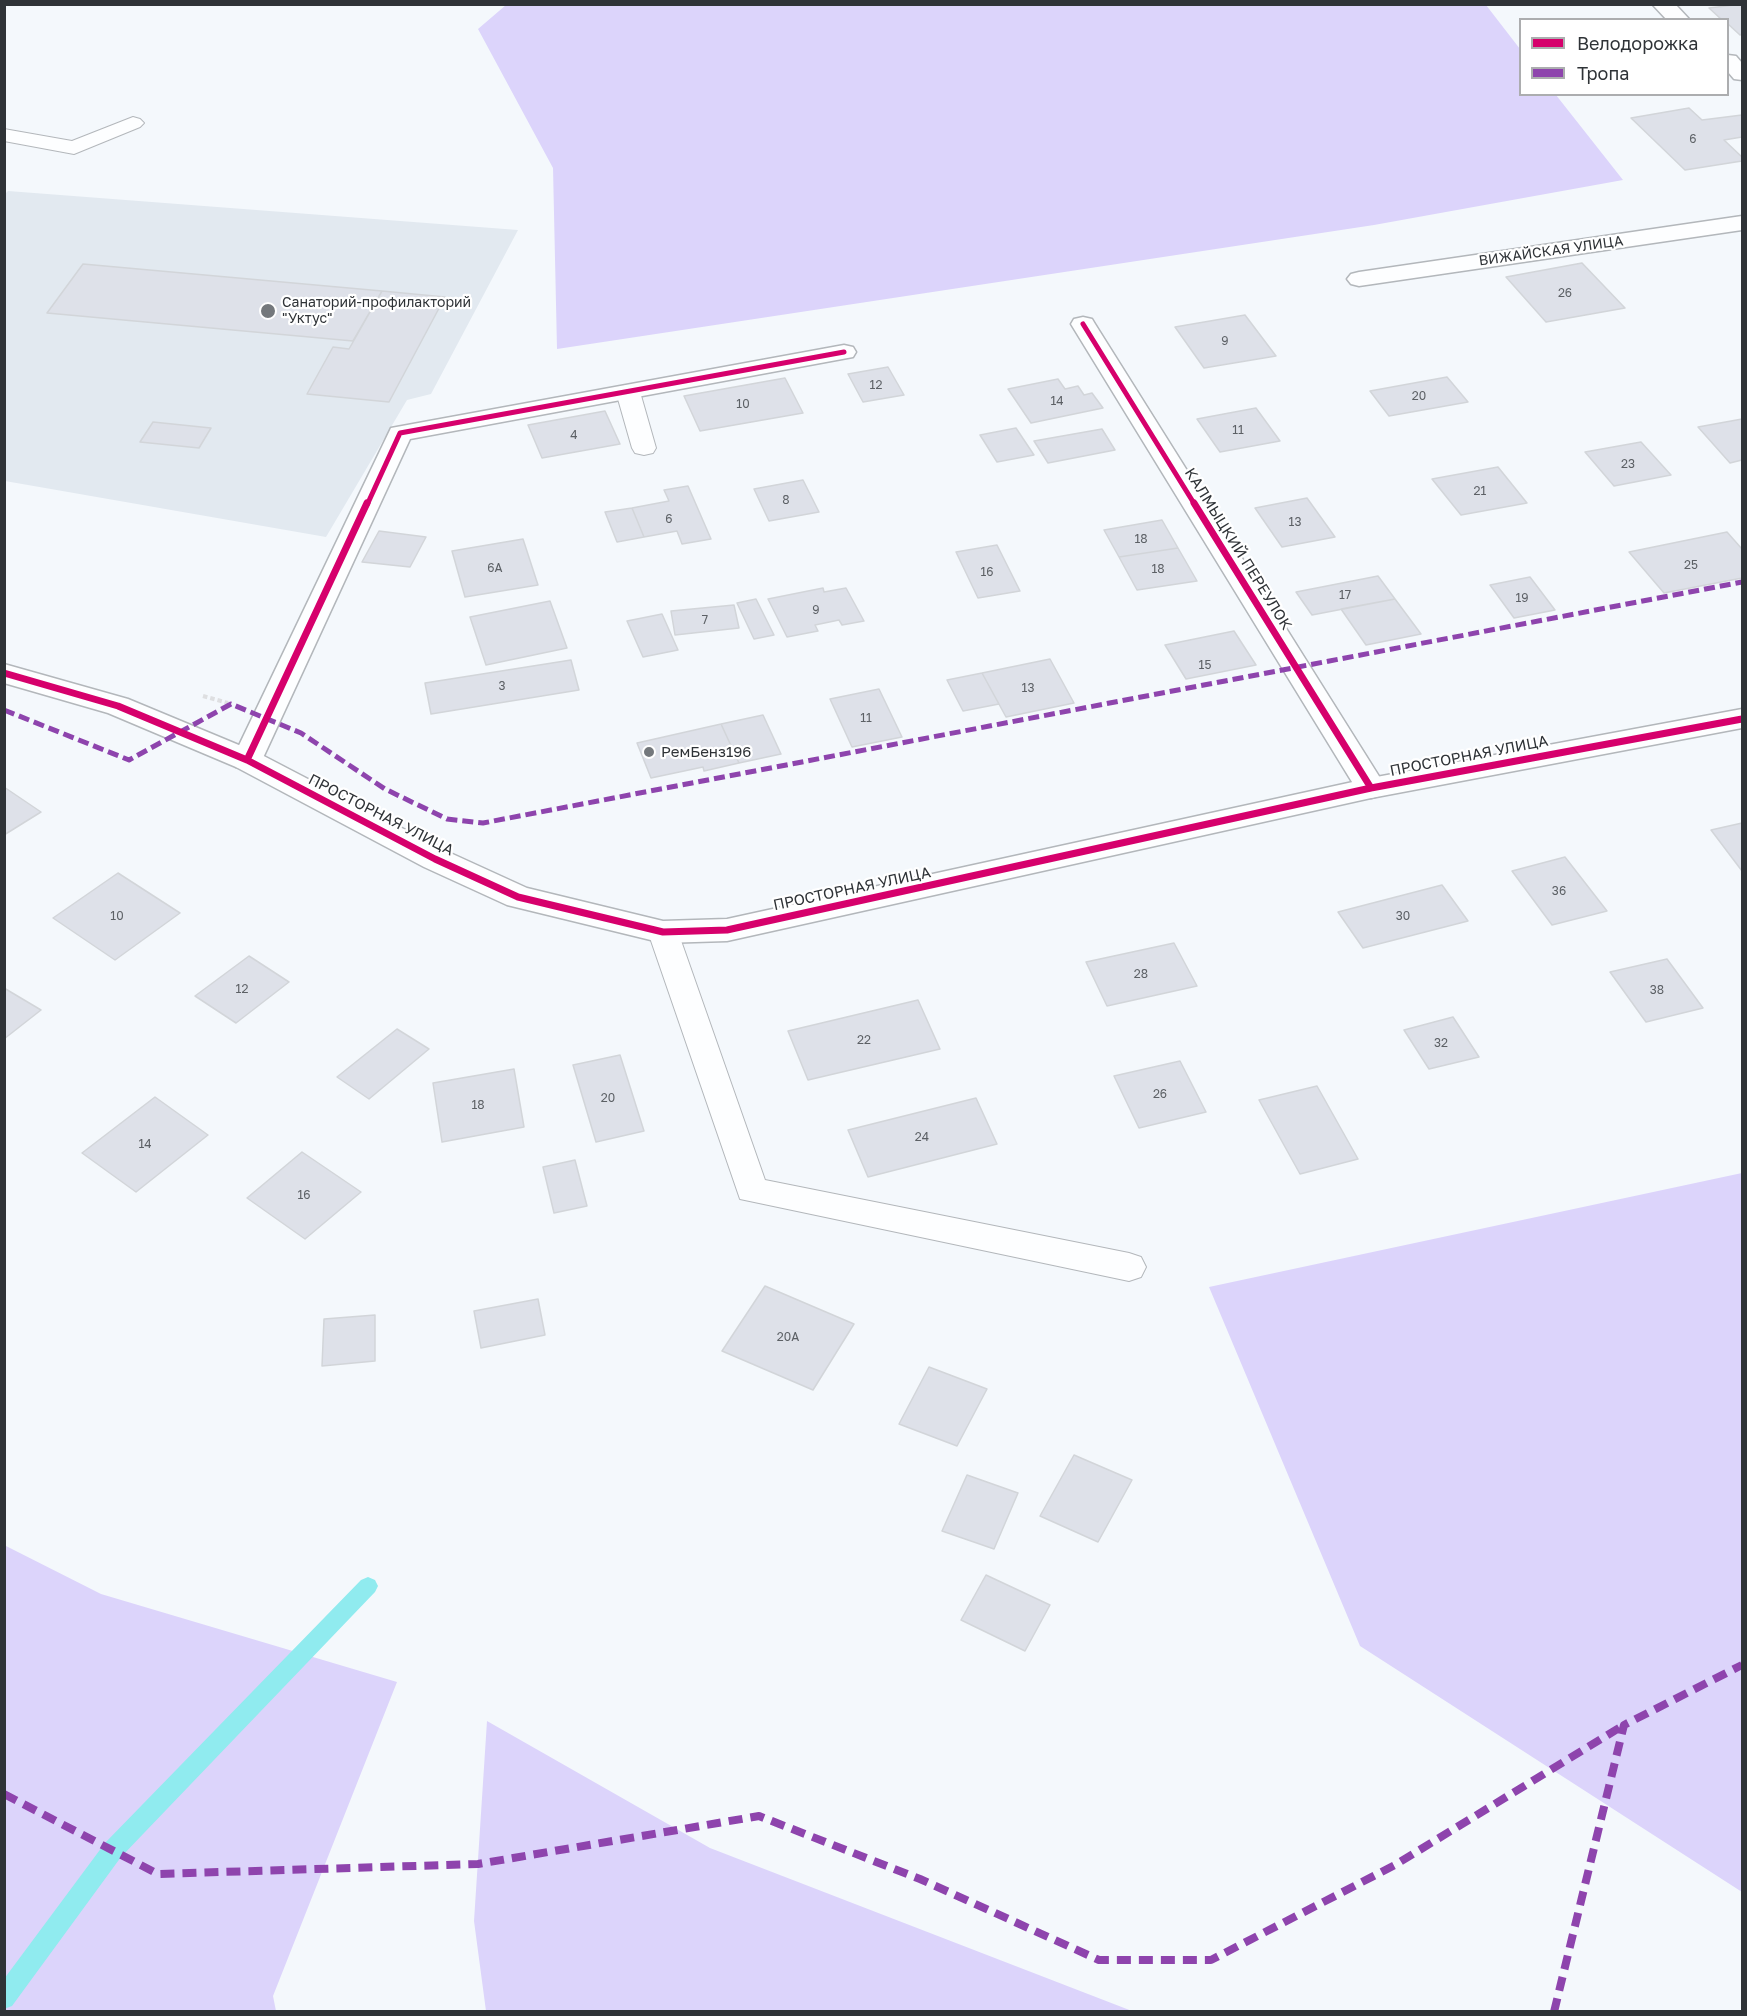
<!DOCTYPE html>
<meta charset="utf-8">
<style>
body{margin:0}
#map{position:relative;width:1747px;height:2016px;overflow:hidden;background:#f4f8fc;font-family:"Golos Text",sans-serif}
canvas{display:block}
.frame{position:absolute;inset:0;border:6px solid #2f3337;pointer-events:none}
.legend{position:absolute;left:1519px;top:18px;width:210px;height:78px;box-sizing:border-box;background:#fff;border:2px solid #acadaf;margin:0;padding:8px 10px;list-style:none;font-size:18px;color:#2f3337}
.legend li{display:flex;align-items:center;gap:12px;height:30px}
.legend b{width:30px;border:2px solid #acadaf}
</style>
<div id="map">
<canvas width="1747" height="2016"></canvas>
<div class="frame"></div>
<ul class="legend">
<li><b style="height:8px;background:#d6006c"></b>Велодорожка</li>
<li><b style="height:8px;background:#8e44ad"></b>Тропа</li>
</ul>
</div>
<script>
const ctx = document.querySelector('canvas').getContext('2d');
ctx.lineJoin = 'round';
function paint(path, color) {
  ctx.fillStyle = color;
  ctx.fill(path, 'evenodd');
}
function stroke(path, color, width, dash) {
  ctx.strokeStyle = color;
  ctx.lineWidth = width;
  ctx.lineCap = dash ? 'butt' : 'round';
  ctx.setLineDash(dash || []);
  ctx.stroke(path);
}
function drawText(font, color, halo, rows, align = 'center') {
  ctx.font = font + ' "Golos Text",sans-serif';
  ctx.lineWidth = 4.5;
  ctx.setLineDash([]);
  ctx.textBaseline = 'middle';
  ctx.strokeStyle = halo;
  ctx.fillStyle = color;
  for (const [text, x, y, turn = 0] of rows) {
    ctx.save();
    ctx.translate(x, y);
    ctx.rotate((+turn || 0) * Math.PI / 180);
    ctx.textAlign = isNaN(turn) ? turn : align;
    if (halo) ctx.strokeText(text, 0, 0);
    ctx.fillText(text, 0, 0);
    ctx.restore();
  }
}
const built = new Path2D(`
 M 8,191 L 518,230 L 431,394 L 407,400 L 326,537 L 5,481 L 4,195 Z`);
const green = new Path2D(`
 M 506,5 L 1486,5 L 1520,49 L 1520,94 L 1556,95 L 1623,180 L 1374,225 L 557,349 L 553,168 L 478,29 Z
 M 1742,1173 L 1742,1892 L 1360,1646 L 1209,1287 Z
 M 4,1545 L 101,1594 L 397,1682 L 273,1996 L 276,2011 L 5,2011 Z
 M 487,1721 L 710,1848 L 1132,2011 L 486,2011 L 474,1921 Z`);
const stream = new Path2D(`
 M 368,1577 L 375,1580 L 378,1586 L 375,1592 L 121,1857 L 12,2006 L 4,2009 L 4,1979 L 105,1843 L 361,1580 Z`);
const building = new Path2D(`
 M 1742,4 L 1742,34 L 1740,35 L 1728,24 L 1728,20 L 1722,20 L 1709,8 Z
 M 1689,108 L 1702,120 L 1742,115 L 1742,137 L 1724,140 L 1742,157 L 1742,161 L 1685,170 L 1631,118 Z
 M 1582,263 L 1625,308 L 1546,322 L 1506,277 Z
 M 83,264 L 382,291 L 353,341 L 47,313 Z
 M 382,291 L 445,297 L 389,402 L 307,394 L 333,347 L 349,349 Z
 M 1245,315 L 1276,356 L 1204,368 L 1175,327 Z
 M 888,367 L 904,395 L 863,402 L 848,374 Z
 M 1447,377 L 1468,402 L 1389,416 L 1370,391 Z
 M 785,378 L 803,413 L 700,431 L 684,396 Z
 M 1058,379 L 1065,389 L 1078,386 L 1084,395 L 1092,393 L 1103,408 L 1031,423 L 1008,389 Z
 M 1256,408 L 1280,441 L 1220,452 L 1197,419 Z
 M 605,411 L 620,444 L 542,458 L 528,425 Z
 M 1742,419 L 1742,460 L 1730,463 L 1698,427 Z
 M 153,422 L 211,428 L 199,448 L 140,442 Z
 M 1016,428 L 1034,455 L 997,462 L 980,435 Z
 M 1102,429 L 1115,450 L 1048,463 L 1034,441 Z
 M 1641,442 L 1671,475 L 1614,486 L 1585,452 Z
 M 1498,467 L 1527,503 L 1461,515 L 1432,479 Z
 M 803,480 L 819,512 L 769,521 L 754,489 Z
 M 688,486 L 711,539 L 682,544 L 677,531 L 644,537 L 632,508 L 669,501 L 664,490 Z
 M 1307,498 L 1335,537 L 1282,547 L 1255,508 Z
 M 632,508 L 644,537 L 617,542 L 605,512 Z
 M 1162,520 L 1178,548 L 1119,557 L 1104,530 Z
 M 379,531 L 426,537 L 410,567 L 362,562 Z
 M 1727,532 L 1742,549 L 1742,578 L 1664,593 L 1629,552 Z
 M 523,539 L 538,585 L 465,597 L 452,551 Z
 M 997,545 L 1020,591 L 978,598 L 956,552 Z
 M 1178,548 L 1197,581 L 1137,590 L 1119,557 Z
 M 1378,576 L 1395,599 L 1312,615 L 1296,592 Z
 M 1530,577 L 1555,610 L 1514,618 L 1490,585 Z
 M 823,588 L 824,592 L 846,588 L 864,621 L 842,625 L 839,620 L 815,625 L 818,631 L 787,637 L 768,599 Z
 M 756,599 L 774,635 L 754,639 L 737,603 Z
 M 1395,599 L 1421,634 L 1366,645 L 1341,609 Z
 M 550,601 L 567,648 L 486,665 L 470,617 Z
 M 734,605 L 739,628 L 675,635 L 671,611 Z
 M 662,614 L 678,650 L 643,657 L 627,621 Z
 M 1234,631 L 1256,665 L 1186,679 L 1165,645 Z
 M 1050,659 L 1074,703 L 1006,717 L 982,673 Z
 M 571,660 L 579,690 L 431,714 L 425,683 Z
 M 982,673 L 999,704 L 963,711 L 947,680 Z
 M 879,689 L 902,737 L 852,747 L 830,699 Z
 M 763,715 L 781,754 L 739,763 L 721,724 Z
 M 721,724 L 739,763 L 704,771 L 703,767 L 651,778 L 637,743 Z
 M 4,787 L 41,812 L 4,835 Z
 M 1742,823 L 1742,871 L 1711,830 Z
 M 1565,857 L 1607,911 L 1552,925 L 1512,871 Z
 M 118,873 L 180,913 L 115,960 L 53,918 Z
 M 1442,885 L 1468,921 L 1363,948 L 1338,912 Z
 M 1174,943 L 1197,986 L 1107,1006 L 1086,962 Z
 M 249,956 L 289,982 L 236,1023 L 195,996 Z
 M 1667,959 L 1703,1008 L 1646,1022 L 1610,972 Z
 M 4,988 L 41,1010 L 4,1039 Z
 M 918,1000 L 940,1049 L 808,1080 L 788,1031 Z
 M 1453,1017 L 1479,1057 L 1429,1069 L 1404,1030 Z
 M 397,1029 L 429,1049 L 369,1099 L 337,1077 Z
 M 620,1055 L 644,1131 L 596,1142 L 573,1065 Z
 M 1180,1061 L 1206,1112 L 1139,1128 L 1114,1076 Z
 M 514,1069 L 524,1127 L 442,1142 L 433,1083 Z
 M 1317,1086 L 1358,1159 L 1300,1174 L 1259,1100 Z
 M 155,1097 L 208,1135 L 136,1192 L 82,1153 Z
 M 976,1098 L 997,1144 L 868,1177 L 848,1130 Z
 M 302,1152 L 361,1192 L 305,1239 L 247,1198 Z
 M 575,1160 L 587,1206 L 554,1213 L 543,1167 Z
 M 765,1286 L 854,1324 L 813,1390 L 722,1351 Z
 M 538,1299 L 545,1335 L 481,1348 L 474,1311 Z
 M 375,1315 L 375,1361 L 322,1366 L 324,1319 Z
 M 929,1367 L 987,1389 L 957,1446 L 899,1424 Z
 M 1074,1455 L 1132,1480 L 1098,1542 L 1040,1516 Z
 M 967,1475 L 1018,1493 L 994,1549 L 942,1531 Z
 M 986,1575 L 1050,1605 L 1025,1651 L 961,1620 Z`);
const path = new Path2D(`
 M 203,696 L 228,703`);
const service = new Path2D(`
 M 133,117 L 140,119 L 144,123 L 140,127 L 74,154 L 4,141 L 4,129 L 72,141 Z
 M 628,385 L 637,387 L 640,392 L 656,448 L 653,453 L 644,455 L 635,453 L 632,448 L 616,392 L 619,387 Z
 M 663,921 L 674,924 L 678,932 L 765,1180 L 1129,1253 L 1141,1257 L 1146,1267 L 1141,1277 L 1129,1281 L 740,1199 L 648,932 L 652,924 Z`);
const minor = new Path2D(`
 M 1652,4 L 1675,4 L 1690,20 L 1667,20 Z
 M 1728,55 L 1736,56 L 1742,63 L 1742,80 L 1734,79 L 1728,72 Z
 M 1742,216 L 1742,230 L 1359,286 L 1351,284 L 1347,279 L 1351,274 L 1359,272 Z
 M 1083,317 L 1092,319 L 1095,324 L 1382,781 L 1386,788 L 1382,795 L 1371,798 L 1360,795 L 1071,324 L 1074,319 Z
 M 844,345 L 853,347 L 856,352 L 853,357 L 410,439 L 262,760 L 258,767 L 247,770 L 236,767 L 232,760 L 391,428 Z`);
const tertiary = new Path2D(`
 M 4,664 L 128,699 L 258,753 L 446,851 L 527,888 L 663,921 L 727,919 L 1371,778 L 1742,709 L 1742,728 L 1371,798 L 727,941 L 663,943 L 507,905 L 424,867 L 236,767 L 108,713 L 4,683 Z`);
const quietFar1 = new Path2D(`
 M 4,710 L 129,760 L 231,704 L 301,733 L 385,789 L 447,819 L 483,823 L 1742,582`);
const quiet = new Path2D(`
 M 4,1794 L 158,1874 L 478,1864 L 759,1816 L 920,1879 L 1099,1960 L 1211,1960 L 1395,1865 L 1624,1725
 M 1554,2012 L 1624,1725 L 1742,1665`);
const cyclewayFar1 = new Path2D(`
 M 1083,324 L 1195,505
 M 367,505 L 400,433 L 844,352`);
const cycleway = new Path2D(`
 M 1194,503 L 1371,788
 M 4,673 L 118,706 L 247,760 L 435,859 L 518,897 L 663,932 L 727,930 L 1371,788 L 1742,719
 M 247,760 L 367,503`);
const markers = [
 [268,311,8,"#74787c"],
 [649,752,6,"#74787c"]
];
const numberNames = [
 ["6",1693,139],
 ["26",1565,293],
 ["9",1225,341],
 ["12",876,385],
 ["20",1419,396],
 ["14",1057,401],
 ["10",743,404],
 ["11",1238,430],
 ["4",574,435],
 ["23",1628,464],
 ["21",1480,491],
 ["8",786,500],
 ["6",669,519],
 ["13",1295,522],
 ["18",1141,539],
 ["25",1691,565],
 ["6А",495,568],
 ["18",1158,569],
 ["16",987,572],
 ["17",1345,595],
 ["19",1522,598],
 ["9",816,610],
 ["7",705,620],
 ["15",1205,665],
 ["3",502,686],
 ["13",1028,688],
 ["11",866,718],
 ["36",1559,891],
 ["10",117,916],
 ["30",1403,916],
 ["28",1141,974],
 ["12",242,989],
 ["38",1657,990],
 ["22",864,1040],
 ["32",1441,1043],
 ["26",1160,1094],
 ["20",608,1098],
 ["18",478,1105],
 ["24",922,1137],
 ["14",145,1144],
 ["16",304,1195],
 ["20А",788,1337]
];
const farStreetnames = [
 ["ВИЖАЙСКАЯ УЛИЦА",1551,251,-8]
];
const farPoinames = [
 ["Санаторий-профилакторий",282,303],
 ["\"Уктус\"",282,319]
];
const streetNames = [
 ["КАЛМЫЦКИЙ ПЕРЕУЛОК",1238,549,58],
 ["ПРОСТОРНАЯ УЛИЦА",1469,756,-11],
 ["ПРОСТОРНАЯ УЛИЦА",381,815,27],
 ["ПРОСТОРНАЯ УЛИЦА",852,889,-12]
];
const poiNames = [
 ["РемБенз196",661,752]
];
paint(built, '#e2e9f0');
paint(green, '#dcd4fb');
paint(stream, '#90ebef');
paint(building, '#dee1e9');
stroke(building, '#d2d5d9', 1.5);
stroke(service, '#b3b7bb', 2);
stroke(minor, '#b3b7bb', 3);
stroke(tertiary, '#b3b7bb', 3);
stroke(path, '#dedfe1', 4, [4.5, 3]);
paint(service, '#fdfeff');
paint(minor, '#fdfeff');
paint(tertiary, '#fdfeff');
stroke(quietFar1, '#8e44ad', 5, [11, 5]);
stroke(quiet, '#8e44ad', 8, [14, 8]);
stroke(cyclewayFar1, '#d6006c', 5);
stroke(cycleway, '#d6006c', 7);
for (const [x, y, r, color] of markers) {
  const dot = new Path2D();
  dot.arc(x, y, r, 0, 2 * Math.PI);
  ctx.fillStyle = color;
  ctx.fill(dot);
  stroke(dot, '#fff', 2);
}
drawText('12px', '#5c6065', null, numberNames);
drawText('14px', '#2f3337', '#fff', farStreetnames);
drawText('14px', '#2f3337', '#fff', farPoinames, 'left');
drawText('15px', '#2f3337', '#fff', streetNames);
drawText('15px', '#2f3337', '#fff', poiNames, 'left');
</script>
